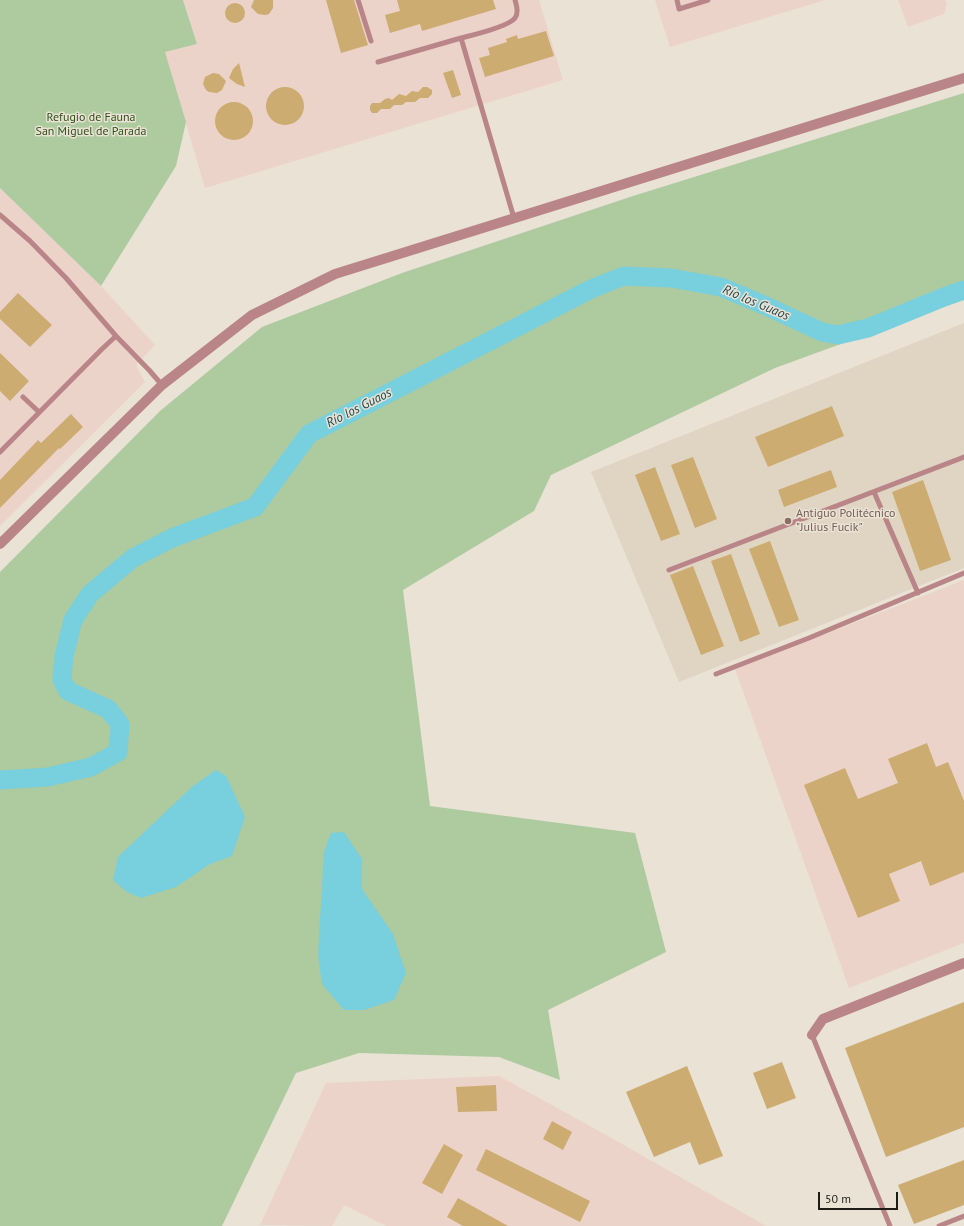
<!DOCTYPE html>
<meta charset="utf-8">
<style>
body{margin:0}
#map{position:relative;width:964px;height:1226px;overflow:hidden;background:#e9e2d5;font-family:"PT Sans",sans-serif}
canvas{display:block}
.scale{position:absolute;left:818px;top:1192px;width:80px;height:18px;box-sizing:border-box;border:2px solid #1f1c18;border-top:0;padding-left:5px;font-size:12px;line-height:14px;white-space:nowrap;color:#1f1c18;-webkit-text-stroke:3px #e9e2d5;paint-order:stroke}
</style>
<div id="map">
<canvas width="964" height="1226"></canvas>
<div class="scale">50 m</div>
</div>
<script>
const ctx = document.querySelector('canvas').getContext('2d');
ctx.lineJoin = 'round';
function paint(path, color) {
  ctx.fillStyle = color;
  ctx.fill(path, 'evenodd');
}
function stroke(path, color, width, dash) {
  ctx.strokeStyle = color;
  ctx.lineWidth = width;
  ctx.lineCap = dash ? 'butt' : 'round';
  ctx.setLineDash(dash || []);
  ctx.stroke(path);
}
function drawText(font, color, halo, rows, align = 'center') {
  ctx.font = font + ' "PT Sans",sans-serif';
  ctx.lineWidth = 3;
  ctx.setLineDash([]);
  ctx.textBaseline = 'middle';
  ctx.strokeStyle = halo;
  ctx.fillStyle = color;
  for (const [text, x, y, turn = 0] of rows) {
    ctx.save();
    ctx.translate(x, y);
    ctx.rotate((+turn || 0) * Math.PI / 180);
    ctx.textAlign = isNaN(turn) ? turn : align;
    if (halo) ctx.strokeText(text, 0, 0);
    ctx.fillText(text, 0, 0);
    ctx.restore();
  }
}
const industrial = new Path2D(`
 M 183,0 L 539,0 L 563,80 L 205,188 L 165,52 L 197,44 Z
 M 655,0 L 825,0 L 670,47 Z
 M 898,0 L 945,0 L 947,4 L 944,14 L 908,27 Z
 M 0,188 L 101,286 L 155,345 L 136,365 L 145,382 L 0,526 Z
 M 964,580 L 964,943 L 849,988 L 735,669 Z
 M 499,1076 L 608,1136 L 766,1226 L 386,1226 L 344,1205 L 332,1226 L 260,1225 L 326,1083 Z`);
const built = new Path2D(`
 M 964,323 L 964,568 L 679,682 L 591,472 Z`);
const green = new Path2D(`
 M 0,0 L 183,0 L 197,44 L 165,52 L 186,122 L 176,166 L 101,286 L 0,188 Z
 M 964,93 L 964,299 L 775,368 L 551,475 L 534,511 L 403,590 L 430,806 L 635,833 L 666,952 L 548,1010 L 560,1080 L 499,1057 L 359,1053 L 296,1073 L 222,1226 L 0,1226 L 0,572 L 160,411 L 262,327 L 402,273 L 633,196 Z`);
const water = new Path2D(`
 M 216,770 L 226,776 L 245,817 L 232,856 L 210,864 L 176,887 L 141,898 L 127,892 L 113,880 L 118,857 L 193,786 Z
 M 344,832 L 362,859 L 362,889 L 393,934 L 406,973 L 394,1000 L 364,1010 L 344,1010 L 322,984 L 318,955 L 324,852 L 331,833 Z`);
const river = new Path2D(`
 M 0,780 L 48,777 L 91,767 L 118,752 L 120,724 L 108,709 L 68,691 L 62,680 L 64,656 L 73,620 L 90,594 L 133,558 L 172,538 L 255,507 L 309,434 L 591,289 L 624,276 L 671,278 L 721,287 L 766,306 L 822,332 L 838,335 L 868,328 L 944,297 L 964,290`);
const building = new Path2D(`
 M 254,0 L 273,0 L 273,8 L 269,14 L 265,15 L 258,14 L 251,7 Z
 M 326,0 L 354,0 L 368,45 L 341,53 Z
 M 397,0 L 493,0 L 496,9 L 422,31 L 420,24 L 390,33 L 385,15 L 400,11 Z
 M225 13a10 10 0 1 1 20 0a10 10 0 1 1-20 0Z
 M 546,31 L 554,56 L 485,77 L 479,58 L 490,55 L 488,48 L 507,42 L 506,39 L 517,35 L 518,39 Z
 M 239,63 L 245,87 L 237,84 L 229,78 L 233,69 Z
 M 453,70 L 461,95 L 452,98 L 443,73 Z
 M 213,73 L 219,74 L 226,81 L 222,90 L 217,93 L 209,92 L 206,90 L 203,84 L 205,77 Z
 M 423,87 L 427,87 L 432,90 L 432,94 L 428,98 L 420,98 L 415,102 L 406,102 L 402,105 L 394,105 L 390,109 L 381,109 L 377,113 L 372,113 L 370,110 L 370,106 L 372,103 L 380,103 L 385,99 L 389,98 L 392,100 L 399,94 L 406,96 L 412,91 L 418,92 Z
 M266 106a19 19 0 1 1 38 0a19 19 0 1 1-38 0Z
 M215 121a19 19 0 1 1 38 0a19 19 0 1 1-38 0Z
 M 18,293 L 52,325 L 30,347 L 0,319 L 0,312 Z
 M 0,353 L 29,381 L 10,401 L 0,391 Z
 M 832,406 L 844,436 L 768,467 L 755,437 Z
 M 71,414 L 83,427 L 60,449 L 59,448 L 0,508 L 0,480 L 38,440 L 41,443 Z
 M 693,457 L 717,519 L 695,528 L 671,465 Z
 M 655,467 L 680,534 L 661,541 L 635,475 Z
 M 831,470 L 837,487 L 784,507 L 778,490 Z
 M 923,480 L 951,560 L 920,571 L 892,492 Z
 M 770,541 L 799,620 L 779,627 L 749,549 Z
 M 731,554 L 760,634 L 740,642 L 711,561 Z
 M 693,566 L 724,646 L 701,655 L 670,575 Z
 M 927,743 L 936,767 L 948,762 L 964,801 L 964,872 L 930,886 L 921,861 L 889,874 L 900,901 L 858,918 L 804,785 L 845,768 L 858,799 L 898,783 L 888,759 Z
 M 964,1002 L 964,1127 L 886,1157 L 845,1048 Z
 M 782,1062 L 796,1098 L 767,1109 L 753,1073 Z
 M 687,1066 L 723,1156 L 699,1165 L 690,1142 L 654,1157 L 626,1092 Z
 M 496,1085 L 497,1111 L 458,1112 L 456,1087 Z
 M 552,1121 L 572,1132 L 563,1150 L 543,1139 Z
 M 444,1144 L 463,1155 L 442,1194 L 422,1183 Z
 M 486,1149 L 590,1201 L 580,1222 L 476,1170 Z
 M 964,1160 L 964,1205 L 914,1224 L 898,1185 Z
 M 458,1198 L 508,1226 L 463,1226 L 447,1217 Z`);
const service = new Path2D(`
 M 358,0 L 371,41
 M 677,0 L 679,9 L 708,0
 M 378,62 L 461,38
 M 0,215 L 30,241 L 66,278 L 116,336 L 149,370 L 162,385
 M 514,218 L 461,38 C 473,35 508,27 515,18 C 519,13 517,6 515,0
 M 23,397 L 39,412
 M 0,452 L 102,349 L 116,336
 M 874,492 L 918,593
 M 669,570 L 964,457
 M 716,674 L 809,638 L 964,573
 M 812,1035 L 890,1226
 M 939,1226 L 964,1216`);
const minor = new Path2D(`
 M 812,1035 L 823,1019 L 964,963`);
const tertiary = new Path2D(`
 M 0,544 L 162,385 L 252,315 L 335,274 L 964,78`);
const markers = [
 [788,521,4,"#8d6e63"]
];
const parkNames = [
 ["Refugio de Fauna",91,118],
 ["San Miguel de Parada",91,132]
];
const educationNames = [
 ["Antiguo Politécnico",796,514],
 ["\"Julius Fucik\"",796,528]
];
const waterNames = [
 ["Río los Guaos",756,303,23],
 ["Río los Guaos",359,408,-27]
];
paint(industrial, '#ecd3ca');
paint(built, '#e0d5c2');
paint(green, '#aeca9f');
paint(water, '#78cfdd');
stroke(river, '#78cfdd', 19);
paint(building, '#ccac70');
stroke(service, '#ba8588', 5);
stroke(minor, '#ba8588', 10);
stroke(tertiary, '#ba8588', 10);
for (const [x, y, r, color] of markers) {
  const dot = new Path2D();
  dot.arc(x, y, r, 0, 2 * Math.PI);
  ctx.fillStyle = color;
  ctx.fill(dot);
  stroke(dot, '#e9e2d5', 1.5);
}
drawText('12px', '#2e5017', '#e9e2d5', parkNames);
drawText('12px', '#785e54', '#e9e2d5', educationNames, 'left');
drawText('italic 13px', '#1e464d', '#e9e2d5', waterNames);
</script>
